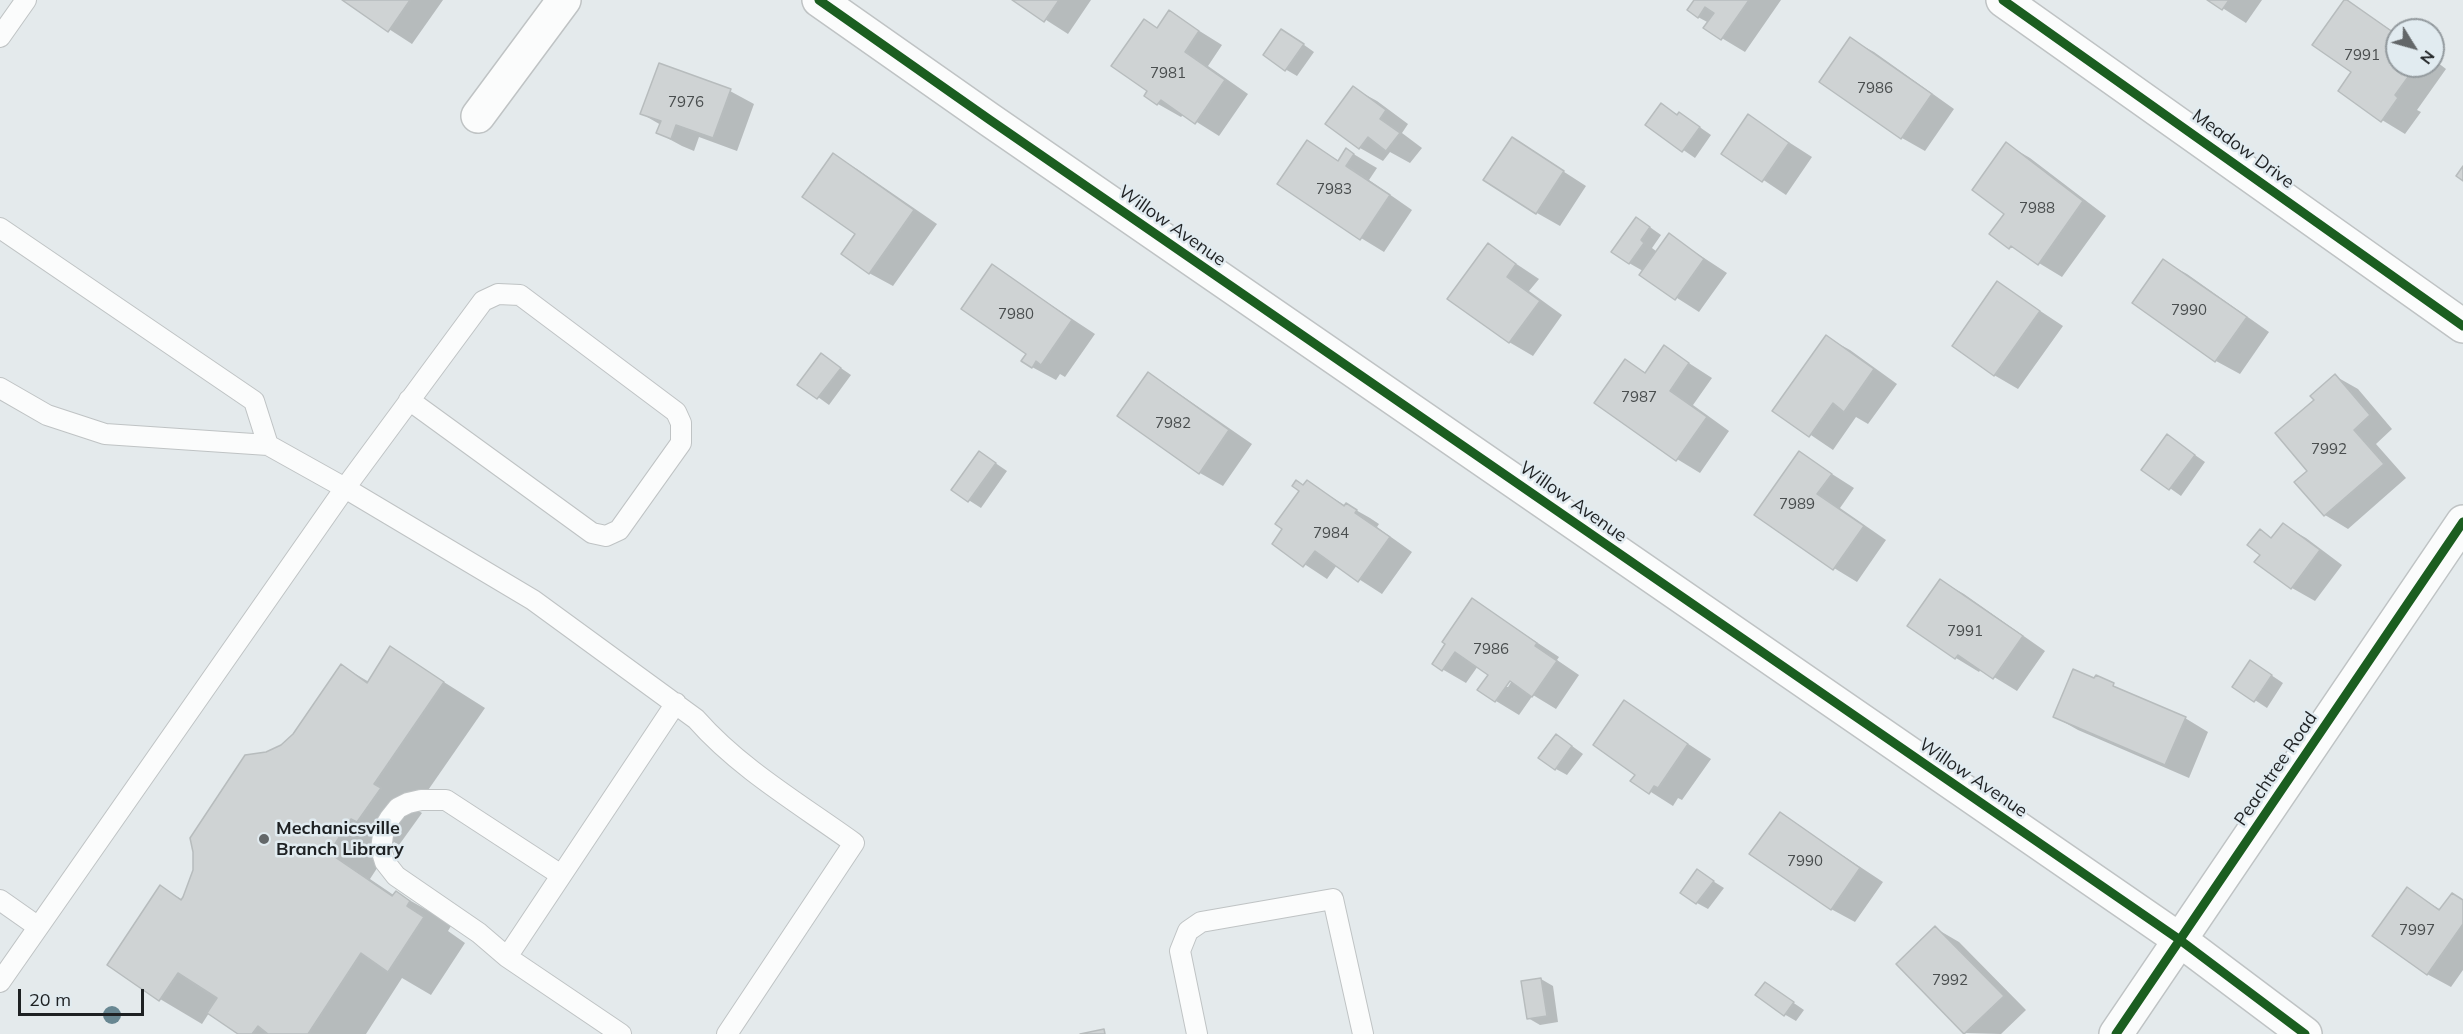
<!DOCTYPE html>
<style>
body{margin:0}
#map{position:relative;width:2463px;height:1034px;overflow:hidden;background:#e4eaec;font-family:Mulish,sans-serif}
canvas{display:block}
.north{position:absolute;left:2385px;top:18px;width:60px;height:60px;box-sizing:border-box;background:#e1ebf0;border:2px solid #939a9e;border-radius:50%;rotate:127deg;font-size:16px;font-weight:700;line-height:24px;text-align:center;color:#1e2123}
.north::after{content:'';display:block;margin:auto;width:21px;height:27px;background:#636769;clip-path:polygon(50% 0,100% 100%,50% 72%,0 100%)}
.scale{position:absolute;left:18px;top:989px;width:126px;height:27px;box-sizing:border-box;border:3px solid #1e2123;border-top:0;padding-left:8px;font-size:18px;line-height:21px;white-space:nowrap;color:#1e2123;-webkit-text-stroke:4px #e1ebf0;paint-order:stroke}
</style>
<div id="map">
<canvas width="2463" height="1034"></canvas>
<div class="north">N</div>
<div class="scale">20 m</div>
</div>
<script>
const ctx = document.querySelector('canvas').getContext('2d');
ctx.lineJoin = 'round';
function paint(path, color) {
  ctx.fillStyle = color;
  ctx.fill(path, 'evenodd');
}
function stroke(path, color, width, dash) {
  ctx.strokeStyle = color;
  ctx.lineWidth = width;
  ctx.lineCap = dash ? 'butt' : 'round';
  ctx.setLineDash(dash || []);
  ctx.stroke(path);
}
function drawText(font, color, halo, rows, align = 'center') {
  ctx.font = font + ' Mulish,sans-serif';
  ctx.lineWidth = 5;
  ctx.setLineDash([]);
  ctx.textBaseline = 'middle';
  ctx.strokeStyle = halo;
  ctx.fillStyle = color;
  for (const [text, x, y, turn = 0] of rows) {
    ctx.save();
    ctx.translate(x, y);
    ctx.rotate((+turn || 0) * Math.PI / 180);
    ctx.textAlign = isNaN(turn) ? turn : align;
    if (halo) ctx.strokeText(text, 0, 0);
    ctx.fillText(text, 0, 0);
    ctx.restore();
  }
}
const shadow = new Path2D(`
 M 344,0 L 443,0 L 412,44 Z
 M 1015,0 L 1091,0 L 1068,34 Z
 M 1696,0 L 1781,0 L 1745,52 L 1705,28 L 1709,23 L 1698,17 Z
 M 2210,0 L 2262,0 L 2246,23 Z
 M 2345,0 L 2397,34 L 2397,66 L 2433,66 L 2433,59 L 2446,69 L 2417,110 L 2421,112 L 2405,134 L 2382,120 L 2353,72 Z
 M 1169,12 L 1222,45 L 1208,66 L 1248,94 L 1219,136 L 1184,114 L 1181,117 L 1158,104 L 1149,91 Z
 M 1293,37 L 1314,52 L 1297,76 L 1285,69 Z
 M 1850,39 L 1874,52 L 1954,109 L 1925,151 L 1902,138 Z
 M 1353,88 L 1377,101 L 1408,124 L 1402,133 L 1422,148 L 1410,163 L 1390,152 L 1383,161 L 1360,148 Z
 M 730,91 L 754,104 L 737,151 L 699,137 L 694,151 L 682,146 L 658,133 L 661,125 L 642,114 Z
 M 1673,112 L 1691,121 L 1711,135 L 1695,158 L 1647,125 Z
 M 1748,116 L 1812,157 L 1786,195 L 1723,153 Z
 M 1513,139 L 1586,186 L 1560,226 L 1537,213 Z
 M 1307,142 L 1339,161 L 1347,150 L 1370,164 L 1377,168 L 1369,180 L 1412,210 L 1384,252 L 1361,238 Z
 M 2006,144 L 2030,158 L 2106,216 L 2062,277 L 1991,234 L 2006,214 Z
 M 834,155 L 857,169 L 937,224 L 893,286 L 869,273 Z
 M 1647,225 L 1661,235 L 1652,248 L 1656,251 L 1669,235 L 1727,273 L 1699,312 L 1641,275 L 1643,271 L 1629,263 Z
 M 1488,245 L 1539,279 L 1529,291 L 1562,315 L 1533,356 L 1509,342 Z
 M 2163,261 L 2187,274 L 2269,332 L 2240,374 L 2216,361 L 2134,303 Z
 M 992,266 L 1095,334 L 1065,377 L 1060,374 L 1056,380 L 1032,367 Z
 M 1998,283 L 2063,326 L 2018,389 L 1994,375 Z
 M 1826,337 L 1850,350 L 1897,384 L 1868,424 L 1856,417 L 1833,450 L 1774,410 Z
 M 1664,347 L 1712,378 L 1693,405 L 1729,431 L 1700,473 L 1677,459 L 1625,361 L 1646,373 Z
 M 822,355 L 851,375 L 829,405 L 800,384 Z
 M 1148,374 L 1171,388 L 1252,444 L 1223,486 L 1200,473 Z
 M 2335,376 L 2358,389 L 2392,429 L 2376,444 L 2406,478 L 2348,529 L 2325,515 L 2309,471 L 2316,400 Z
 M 2178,443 L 2205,462 L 2181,496 L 2143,469 Z
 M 1799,453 L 1854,488 L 1840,508 L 1886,540 L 1857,582 L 1834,568 Z
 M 991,460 L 1007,471 L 981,508 L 953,490 Z
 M 1307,482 L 1346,506 L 1347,505 L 1370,518 L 1379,524 L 1377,527 L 1412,552 L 1382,594 L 1337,565 L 1327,579 L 1274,544 L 1284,528 Z
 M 2283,525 L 2306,538 L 2342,565 L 2315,601 L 2292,588 L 2262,554 L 2260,531 L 2273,539 Z
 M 1941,581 L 1964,594 L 2045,651 L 2017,691 L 1981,669 L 1979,672 L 1956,658 Z
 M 1473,600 L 1559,657 L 1557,660 L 1579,675 L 1556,709 L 1533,695 L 1519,715 L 1496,701 L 1490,674 L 1478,666 L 1466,683 L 1442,669 ZM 1513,674 L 1515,676 L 1508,687 L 1504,687 Z
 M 390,648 L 485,708 L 415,809 L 422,813 L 399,845 L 394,842 L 370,879 L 395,896 L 397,893 L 439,917 L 451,926 L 448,931 L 465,943 L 431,995 L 402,978 L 366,1034 L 241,1034 L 209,1013 L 202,1024 L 160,999 L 161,887 L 183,900 L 267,753 L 282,746 L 294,735 L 342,666 L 369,682 Z
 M 2262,669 L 2283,683 L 2267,708 L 2235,687 Z
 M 2096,677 L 2134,697 L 2185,718 L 2208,732 L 2189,778 L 2078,730 L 2055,717 Z
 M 1625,702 L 1711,759 L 1682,800 L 1678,798 L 1673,806 L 1632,780 L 1637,774 Z
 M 1568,743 L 1583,754 L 1567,775 L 1556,769 Z
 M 1780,814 L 1883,882 L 1855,922 L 1831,909 Z
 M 1697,871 L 1724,888 L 1708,909 L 1697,903 Z
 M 2407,889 L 2441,910 L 2463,901 L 2463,970 L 2451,987 L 2427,974 Z
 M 1935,928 L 1959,942 L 2026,1010 L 2001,1034 L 1965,1033 L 1898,964 Z
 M 1541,979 L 1553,986 L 1558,1022 L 1540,1025 L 1528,1018 Z
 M 1766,984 L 1804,1010 L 1796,1021 L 1784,1014 Z`);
const building = new Path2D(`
 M 342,0 L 410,0 L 388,32 Z
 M 1012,0 L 1059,0 L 1044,22 Z
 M 1694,0 L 1749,0 L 1721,40 L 1703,28 L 1714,13 L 1705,7 L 1698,18 L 1687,10 Z
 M 2207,0 L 2229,0 L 2222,10 Z
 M 2344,0 L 2347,0 L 2397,35 L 2397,66 L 2416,66 L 2395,95 L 2398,98 L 2381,122 L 2338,91 L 2351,72 L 2312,45 Z
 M 1169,10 L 1199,31 L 1185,52 L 1225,80 L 1195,124 L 1161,100 L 1157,105 L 1144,96 L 1147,91 L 1111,66 L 1144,19 L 1157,28 Z
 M 1281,29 L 1304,44 L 1285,71 L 1263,55 Z
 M 1850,37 L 1932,94 L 1901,139 L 1819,82 Z
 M 659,63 L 731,89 L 713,138 L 676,125 L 671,139 L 656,133 L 661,121 L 640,114 Z
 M 1353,86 L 1386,110 L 1380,119 L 1400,133 L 1386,151 L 1368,137 L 1359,149 L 1325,124 Z
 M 1661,103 L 1677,115 L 1679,112 L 1700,127 L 1682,152 L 1645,125 Z
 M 1748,114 L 1789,143 L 1762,182 L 1721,154 Z
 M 1512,137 L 1564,171 L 1536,214 L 1483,180 Z
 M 1307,140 L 1338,161 L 1346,148 L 1354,154 L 1346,166 L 1390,195 L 1360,240 L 1277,184 Z
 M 2006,142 L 2083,201 L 2038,265 L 2011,246 L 2009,249 L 1989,234 L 2004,214 L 1972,190 Z
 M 833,153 L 914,210 L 869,274 L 841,254 L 855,234 L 802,197 Z
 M 2463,166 L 2463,181 L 2456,176 Z
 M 1636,217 L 1650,227 L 1641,240 L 1644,243 L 1629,264 L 1611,252 Z
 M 1669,233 L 1704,259 L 1675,300 L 1639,275 Z
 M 1488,243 L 1516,264 L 1507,277 L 1540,301 L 1509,343 L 1447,299 Z
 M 2163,259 L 2247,317 L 2215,362 L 2132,303 Z
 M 992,264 L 1072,320 L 1041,365 L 1036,361 L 1032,368 L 1021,361 L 1026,354 L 961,309 Z
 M 1997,281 L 2040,311 L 1994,376 L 1952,346 Z
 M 1826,335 L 1874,369 L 1844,412 L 1833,403 L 1809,437 L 1772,411 Z
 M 1664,345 L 1689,363 L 1670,391 L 1707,417 L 1676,461 L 1594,403 L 1625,359 L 1645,373 Z
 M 821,353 L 841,368 L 817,399 L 797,385 Z
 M 1148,372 L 1229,430 L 1199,474 L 1117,416 Z
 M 2335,374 L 2370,415 L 2354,430 L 2384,464 L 2324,516 L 2294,482 L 2307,471 L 2275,433 L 2314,400 L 2310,396 Z
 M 2167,434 L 2195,455 L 2169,490 L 2141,470 Z
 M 979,451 L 996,463 L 968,502 L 951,490 Z
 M 1799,451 L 1832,474 L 1817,494 L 1864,526 L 1833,570 L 1754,515 Z
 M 1296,480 L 1303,485 L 1307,480 L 1344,506 L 1346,503 L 1357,510 L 1355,513 L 1390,537 L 1358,582 L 1315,551 L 1303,567 L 1272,544 L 1282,529 L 1275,524 L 1299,491 L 1292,486 Z
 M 2283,523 L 2320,550 L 2291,589 L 2254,562 L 2260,555 L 2247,545 L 2260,529 L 2271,538 Z
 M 1940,579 L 2023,636 L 1993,679 L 1958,655 L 1955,659 L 1907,626 Z
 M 1472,598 L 1537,643 L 1535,646 L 1557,661 L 1532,697 L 1510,681 L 1495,702 L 1477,690 L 1488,675 L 1455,652 L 1442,671 L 1432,664 L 1445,644 L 1442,642 Z
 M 390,646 L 444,682 L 374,784 L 381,788 L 357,822 L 351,819 L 329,853 L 392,896 L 396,891 L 410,901 L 407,906 L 424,917 L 388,972 L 361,953 L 308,1034 L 268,1034 L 258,1026 L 252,1034 L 238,1034 L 207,1013 L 217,998 L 178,973 L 159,1001 L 107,965 L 160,885 L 181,900 L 183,897 L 193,870 L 193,852 L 190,838 L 245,755 L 266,752 L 281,745 L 293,734 L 341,664 L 367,683 Z
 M 2250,660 L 2272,675 L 2254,702 L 2232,687 Z
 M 2073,669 L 2094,678 L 2096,675 L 2114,683 L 2113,686 L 2186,717 L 2165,765 L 2053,717 Z
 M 1624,700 L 1688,744 L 1658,788 L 1654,786 L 1649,794 L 1630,781 L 1635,775 L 1593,745 Z
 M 1556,734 L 1572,746 L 1555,770 L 1538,758 Z
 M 1780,812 L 1860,868 L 1831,910 L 1749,854 Z
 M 1697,869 L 1714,881 L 1696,904 L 1680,893 Z
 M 2407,887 L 2439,910 L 2452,893 L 2463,900 L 2463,924 L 2427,975 L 2372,936 Z
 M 1935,926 L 2004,996 L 1964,1034 L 1896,964 Z
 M 1541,978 L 1547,1016 L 1527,1019 L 1521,981 Z
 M 1765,982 L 1794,1002 L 1784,1016 L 1755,995 Z
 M 1104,1029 L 1105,1034 L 1080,1034 Z`);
const lane = new Path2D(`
 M 0,37 L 26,0
 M 0,228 L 254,401 L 268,445
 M 0,388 L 47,415 L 105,434 L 268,445 L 345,488 L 0,982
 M 409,400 L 592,533 L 606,536 L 619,530 L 681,443 L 681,423 L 676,412 L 520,295 L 498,294 L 483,301 L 345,488 L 533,600 L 696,719 C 740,769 800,804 854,843 L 727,1034
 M 0,900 L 37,926
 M 507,957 L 479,933 L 396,876 L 385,862 L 381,849 L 384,828 L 390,818 L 398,808 L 408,803 L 421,800 L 446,800 L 561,875
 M 621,1034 L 507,957 L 676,703
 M 1197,1034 L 1180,951 L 1188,931 L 1201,922 L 1333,899 L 1363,1034`);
const street = new Path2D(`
 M 819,0 L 990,120 L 2180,940 L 2305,1034
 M 2003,0 L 2463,326
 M 478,116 L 564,0
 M 2116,1034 L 2463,522`);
const cycleway = new Path2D(`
 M 819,0 L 990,120 L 2180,940 L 2305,1034
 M 2003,0 L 2463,326
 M 2116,1034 L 2463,522`);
const trees = [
 [112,1015]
];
const markers = [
 [264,839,6,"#636769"]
];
const numberNames = [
 ["7991",2362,55],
 ["7981",1168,73],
 ["7986",1875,88],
 ["7976",686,102],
 ["7983",1334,189],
 ["7988",2037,208],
 ["7990",2189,310],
 ["7980",1016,314],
 ["7987",1639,397],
 ["7982",1173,423],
 ["7992",2329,449],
 ["7989",1797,504],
 ["7984",1331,533],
 ["7991",1965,631],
 ["7986",1491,649],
 ["7990",1805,861],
 ["7997",2417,930],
 ["7992",1950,980]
];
const streetNames = [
 ["Meadow Drive",2243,149,36],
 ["Willow Avenue",1172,226,35],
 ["Willow Avenue",1573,502,35],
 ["Peachtree Road",2276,769,-56],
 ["Willow Avenue",1973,778,34]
];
const poiNames = [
 ["Mechanicsville",276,829],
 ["Branch Library",276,850]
];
paint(shadow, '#0003');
paint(building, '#cfd3d4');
stroke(building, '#b7bcbd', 1.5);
stroke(lane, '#bfc3c4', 22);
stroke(street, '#bfc3c4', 36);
stroke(lane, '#fbfcfc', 20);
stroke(street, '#fbfcfc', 33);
stroke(cycleway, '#1b5e20', 9);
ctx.fillStyle = '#688792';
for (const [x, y] of trees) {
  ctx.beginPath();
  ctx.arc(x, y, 9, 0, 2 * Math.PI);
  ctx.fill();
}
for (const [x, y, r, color] of markers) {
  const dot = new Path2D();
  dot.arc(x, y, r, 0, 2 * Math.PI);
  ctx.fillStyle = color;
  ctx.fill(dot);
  stroke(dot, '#e1ebf0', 2);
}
drawText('15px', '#4a4e4f', null, numberNames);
drawText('18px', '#1e2123', '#e1ebf0', streetNames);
drawText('bold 18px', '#1e2123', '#e1ebf0', poiNames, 'left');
</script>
